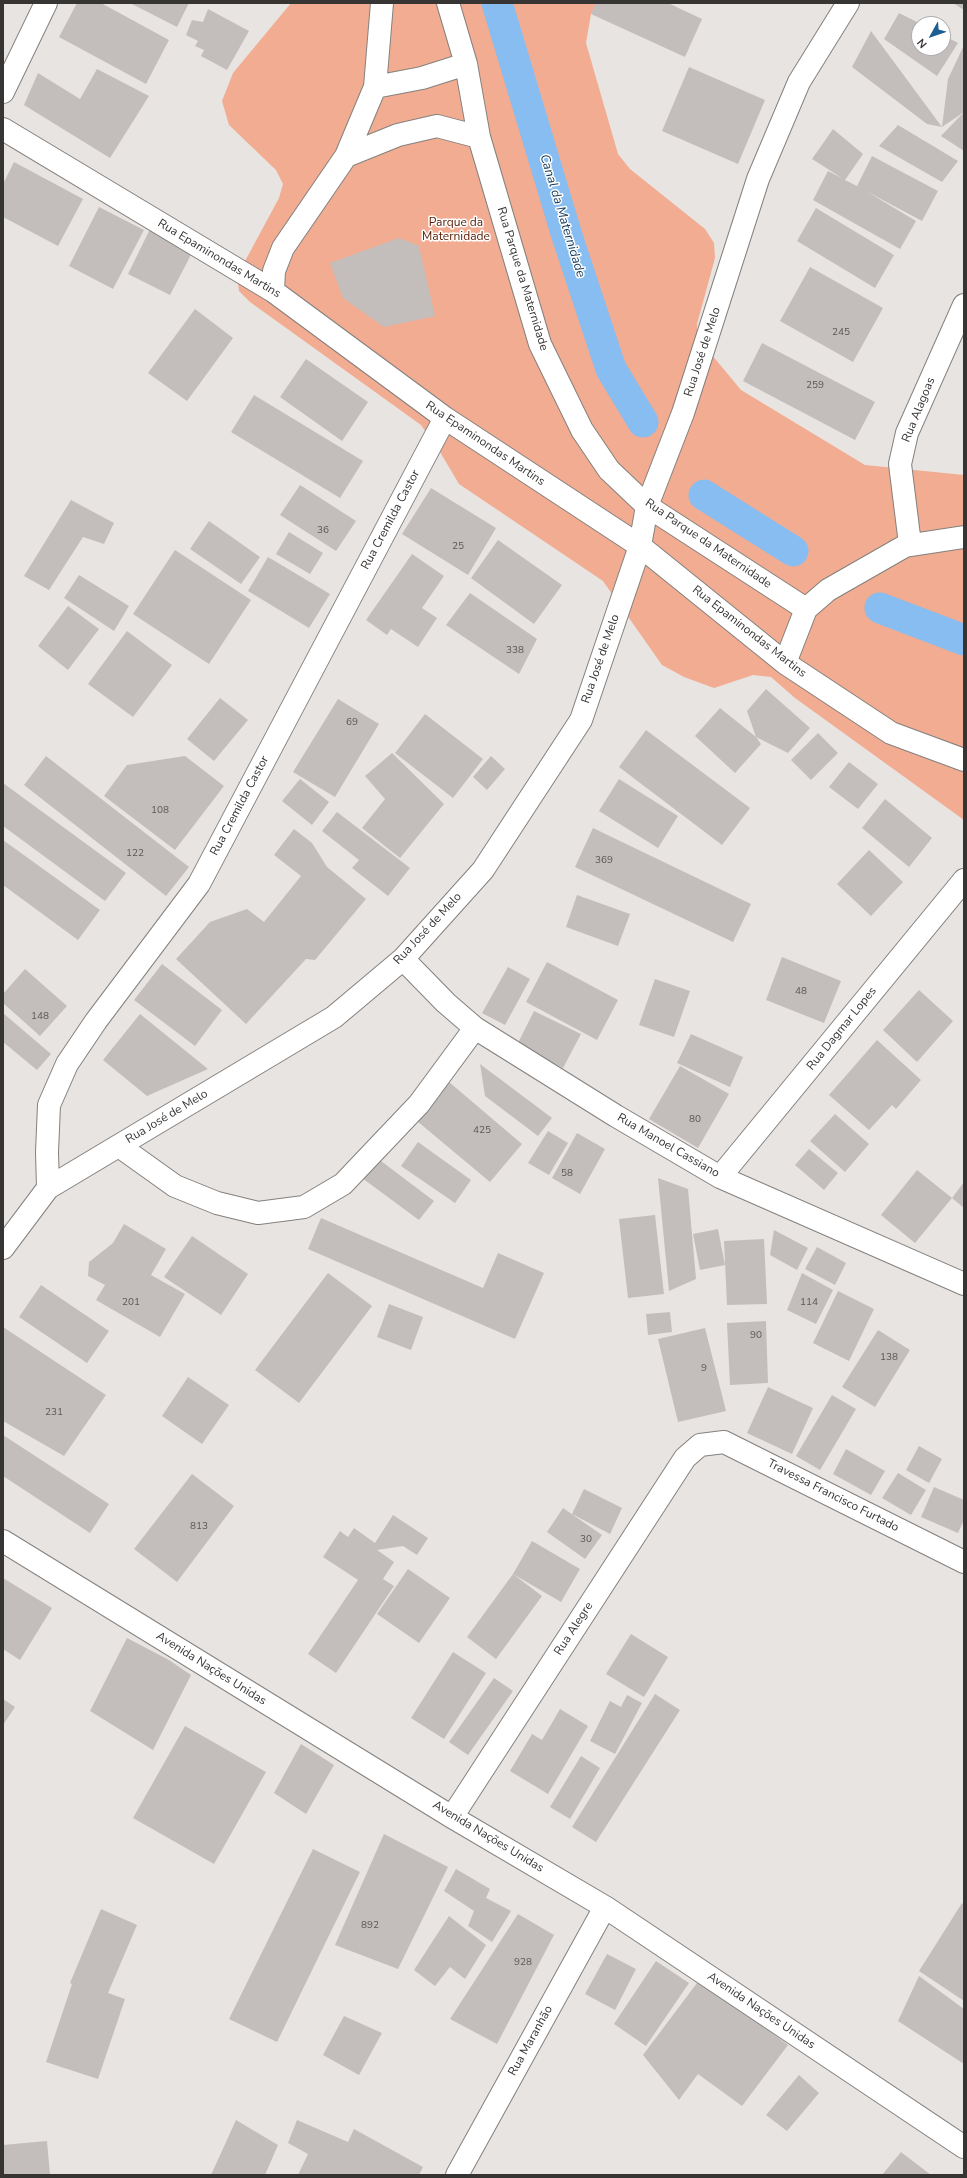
<!DOCTYPE html>
<meta charset="utf-8">
<style>
body{margin:0}
#map{position:relative;width:967px;height:2178px;overflow:hidden;background:#e8e4e2;font-family:"Nunito Sans",sans-serif}
canvas{display:block}
.frame{position:absolute;inset:0;border:4px solid #373534;pointer-events:none}
.north{position:absolute;left:911px;top:16px;width:40px;height:40px;box-sizing:border-box;background:#fff;border:1px solid #afaeae;border-radius:50%;rotate:230deg;font-size:11px;font-weight:700;line-height:16px;text-align:center;color:#373534}
.north::after{content:'';display:block;margin:auto;width:14px;height:18px;background:#1c5d92;clip-path:polygon(50% 0,100% 100%,50% 72%,0 100%)}
</style>
<div id="map">
<canvas width="967" height="2178"></canvas>
<div class="frame"></div>
<div class="north">N</div>
</div>
<script>
const ctx = document.querySelector('canvas').getContext('2d');
ctx.lineJoin = 'round';
function paint(path, color) {
  ctx.fillStyle = color;
  ctx.fill(path, 'evenodd');
}
function stroke(path, color, width, dash) {
  ctx.strokeStyle = color;
  ctx.lineWidth = width;
  ctx.lineCap = dash ? 'butt' : 'round';
  ctx.setLineDash(dash || []);
  ctx.stroke(path);
}
function drawText(font, color, halo, rows, align = 'center') {
  ctx.font = font + ' "Nunito Sans",sans-serif';
  ctx.lineWidth = 3;
  ctx.setLineDash([]);
  ctx.textBaseline = 'middle';
  ctx.strokeStyle = halo;
  ctx.fillStyle = color;
  for (const [text, x, y, turn = 0] of rows) {
    ctx.save();
    ctx.translate(x, y);
    ctx.rotate((+turn || 0) * Math.PI / 180);
    ctx.textAlign = isNaN(turn) ? turn : align;
    if (halo) ctx.strokeText(text, 0, 0);
    ctx.fillText(text, 0, 0);
    ctx.restore();
  }
}
const green = new Path2D(`
 M 291,3 L 597,3 L 591,14 L 586,43 L 618,154 L 630,169 L 705,229 L 714,243 L 715,258 L 697,324 L 697,337 L 741,390 L 865,465 L 964,475 L 964,820 L 795,698 L 771,677 L 753,675 L 714,688 L 684,677 L 662,665 L 603,581 L 459,484 L 440,452 L 421,425 L 250,302 L 239,291 L 237,276 L 279,198 L 283,184 L 276,170 L 229,125 L 222,101 L 233,73 Z`);
const canal = new Path2D(`
 M 497,3 L 567,236 L 611,369 L 643,422
 M 704,495 L 793,551
 M 880,608 L 964,640`);
const building = new Path2D(`
 M 77,3 L 101,3 L 169,40 L 146,84 L 59,37 Z
 M 130,3 L 189,3 L 177,27 Z
 M 596,3 L 668,3 L 702,19 L 685,57 L 591,14 Z
 M 953,3 L 964,3 L 964,10 Z
 M 208,9 L 249,31 L 227,70 L 201,56 L 204,50 L 195,46 L 198,41 L 186,35 L 192,20 L 203,22 Z
 M 899,13 L 919,23 L 919,48 L 943,48 L 943,35 L 958,43 L 937,76 L 884,39 Z
 M 871,31 L 942,127 L 927,124 L 852,67 Z
 M 964,45 L 964,112 L 942,127 L 948,79 Z
 M 689,67 L 765,100 L 738,164 L 662,131 Z
 M 97,69 L 149,96 L 110,158 L 24,105 L 38,73 L 80,99 Z
 M 964,112 L 964,151 L 941,136 Z
 M 898,125 L 958,161 L 942,182 L 879,146 Z
 M 833,129 L 863,154 L 845,180 L 857,186 L 872,156 L 938,191 L 922,221 L 866,191 L 916,221 L 900,249 L 813,200 L 828,171 L 842,178 L 812,159 Z
 M 14,162 L 83,199 L 58,246 L 3,217 L 3,184 Z
 M 99,207 L 144,230 L 113,289 L 69,266 Z
 M 816,208 L 894,255 L 875,288 L 797,241 Z
 M 150,229 L 193,251 L 170,295 L 128,274 Z
 M 399,238 L 419,246 L 435,316 L 384,327 L 343,298 L 330,263 Z
 M 810,267 L 883,308 L 853,362 L 780,321 Z
 M 195,309 L 233,338 L 187,401 L 148,373 Z
 M 762,343 L 875,402 L 855,440 L 743,381 Z
 M 306,359 L 368,402 L 342,441 L 280,397 Z
 M 254,395 L 363,461 L 340,498 L 231,432 Z
 M 300,485 L 356,521 L 336,551 L 280,515 Z
 M 431,488 L 496,528 L 468,575 L 402,534 Z
 M 71,500 L 114,523 L 104,544 L 83,537 L 49,590 L 24,576 Z
 M 209,521 L 260,557 L 241,584 L 190,549 Z
 M 289,532 L 323,553 L 310,574 L 276,554 Z
 M 498,540 L 562,585 L 534,624 L 471,578 Z
 M 175,550 L 251,600 L 209,664 L 133,614 Z
 M 412,554 L 444,576 L 422,608 L 437,618 L 418,647 L 391,629 L 387,635 L 366,620 Z
 M 268,557 L 330,594 L 309,628 L 248,591 Z
 M 79,575 L 129,606 L 114,631 L 64,598 Z
 M 470,593 L 537,639 L 519,674 L 446,625 Z
 M 68,606 L 99,629 L 68,670 L 38,646 Z
 M 127,631 L 172,665 L 133,717 L 88,684 Z
 M 766,689 L 810,728 L 788,753 L 756,737 L 747,711 Z
 M 220,698 L 248,720 L 214,761 L 187,739 Z
 M 338,699 L 379,724 L 335,797 L 293,772 Z
 M 720,708 L 756,737 L 761,744 L 735,773 L 695,736 Z
 M 425,714 L 483,759 L 453,798 L 395,753 Z
 M 646,730 L 750,808 L 722,845 L 619,767 Z
 M 818,733 L 838,753 L 811,780 L 791,760 Z
 M 392,753 L 444,804 L 400,858 L 362,828 L 385,799 L 365,776 Z
 M 46,756 L 189,867 L 166,896 L 24,785 Z
 M 185,756 L 224,786 L 175,850 L 104,796 L 127,765 Z
 M 491,756 L 505,769 L 487,790 L 473,777 Z
 M 849,762 L 878,784 L 858,809 L 829,787 Z
 M 300,779 L 329,802 L 312,825 L 282,801 Z
 M 619,779 L 678,816 L 658,848 L 599,811 Z
 M 3,783 L 126,873 L 105,901 L 3,826 Z
 M 885,799 L 932,838 L 909,867 L 862,828 Z
 M 337,812 L 410,868 L 388,896 L 352,868 L 359,860 L 322,831 Z
 M 593,828 L 751,904 L 733,942 L 575,867 Z
 M 294,829 L 312,843 L 327,867 L 366,899 L 315,960 L 306,959 L 246,1024 L 176,959 L 210,922 L 247,909 L 264,922 L 301,876 L 274,855 Z
 M 3,840 L 100,910 L 78,940 L 3,885 Z
 M 869,850 L 903,882 L 871,916 L 837,884 Z
 M 577,895 L 630,914 L 618,946 L 566,927 Z
 M 782,957 L 841,981 L 824,1023 L 766,1000 Z
 M 547,962 L 618,1000 L 597,1040 L 526,1002 Z
 M 162,964 L 222,1010 L 195,1046 L 134,1000 Z
 M 508,967 L 530,979 L 505,1025 L 482,1013 Z
 M 25,969 L 67,1006 L 40,1036 L 3,1003 L 3,994 Z
 M 655,979 L 690,991 L 674,1037 L 639,1025 Z
 M 919,990 L 953,1021 L 917,1062 L 883,1030 Z
 M 534,1011 L 581,1034 L 563,1068 L 517,1045 Z
 M 3,1013 L 51,1054 L 37,1070 L 3,1042 Z
 M 140,1014 L 208,1069 L 147,1096 L 103,1060 Z
 M 691,1034 L 743,1057 L 730,1087 L 677,1063 Z
 M 877,1040 L 921,1080 L 896,1109 L 892,1105 L 869,1130 L 829,1095 Z
 M 480,1064 L 552,1118 L 538,1136 L 485,1096 Z
 M 680,1066 L 729,1094 L 698,1148 L 649,1119 Z
 M 449,1082 L 522,1144 L 490,1182 L 417,1121 Z
 M 835,1114 L 869,1144 L 845,1172 L 810,1141 Z
 M 548,1131 L 568,1143 L 549,1175 L 528,1163 Z
 M 577,1133 L 605,1149 L 580,1194 L 552,1178 Z
 M 418,1142 L 471,1180 L 455,1203 L 401,1166 Z
 M 809,1149 L 838,1173 L 824,1190 L 795,1165 Z
 M 377,1158 L 434,1201 L 419,1220 L 362,1178 Z
 M 917,1170 L 952,1198 L 915,1243 L 881,1215 Z
 M 658,1178 L 688,1189 L 696,1279 L 669,1291 Z
 M 964,1182 L 964,1208 L 952,1198 Z
 M 655,1215 L 664,1294 L 628,1298 L 619,1219 Z
 M 321,1218 L 483,1288 L 498,1253 L 544,1273 L 515,1339 L 308,1249 Z
 M 124,1224 L 166,1249 L 151,1275 L 185,1294 L 160,1337 L 96,1300 L 105,1285 L 88,1276 L 89,1262 L 113,1243 Z
 M 718,1229 L 725,1265 L 700,1270 L 693,1234 Z
 M 774,1230 L 808,1248 L 797,1270 L 770,1255 Z
 M 192,1236 L 248,1274 L 221,1315 L 164,1277 Z
 M 764,1239 L 767,1304 L 727,1305 L 724,1241 Z
 M 817,1247 L 846,1263 L 835,1285 L 805,1269 Z
 M 328,1273 L 372,1306 L 299,1403 L 255,1370 Z
 M 802,1273 L 833,1290 L 816,1324 L 787,1310 Z
 M 41,1285 L 109,1331 L 87,1363 L 19,1317 Z
 M 838,1291 L 874,1309 L 849,1361 L 813,1343 Z
 M 389,1304 L 423,1317 L 411,1350 L 377,1337 Z
 M 670,1312 L 672,1332 L 648,1335 L 646,1314 Z
 M 766,1321 L 768,1383 L 730,1385 L 727,1323 Z
 M 3,1327 L 106,1395 L 64,1456 L 3,1421 Z
 M 705,1328 L 726,1411 L 678,1422 L 658,1339 Z
 M 878,1330 L 910,1350 L 875,1407 L 842,1387 Z
 M 188,1377 L 229,1405 L 202,1444 L 162,1416 Z
 M 768,1387 L 813,1408 L 792,1454 L 747,1433 Z
 M 832,1395 L 856,1409 L 820,1470 L 796,1456 Z
 M 3,1435 L 109,1504 L 90,1533 L 3,1476 Z
 M 919,1446 L 942,1459 L 929,1483 L 906,1470 Z
 M 846,1449 L 885,1471 L 871,1495 L 833,1474 Z
 M 898,1473 L 926,1490 L 911,1515 L 882,1498 Z
 M 192,1474 L 234,1506 L 177,1582 L 134,1549 Z
 M 934,1487 L 964,1500 L 964,1520 L 958,1533 L 921,1517 Z
 M 584,1489 L 622,1508 L 610,1534 L 572,1514 Z
 M 563,1508 L 602,1535 L 585,1559 L 547,1532 Z
 M 393,1515 L 428,1538 L 417,1555 L 403,1546 L 377,1550 L 394,1562 L 383,1579 L 394,1586 L 336,1673 L 308,1654 L 358,1580 L 323,1557 L 340,1531 L 348,1537 L 354,1528 L 375,1543 Z
 M 532,1541 L 580,1569 L 561,1602 L 513,1574 Z
 M 408,1569 L 450,1598 L 419,1643 L 377,1614 Z
 M 513,1574 L 542,1596 L 496,1659 L 467,1637 Z
 M 3,1578 L 52,1608 L 20,1660 L 3,1649 Z
 M 631,1634 L 668,1657 L 644,1697 L 606,1674 Z
 M 127,1638 L 169,1660 L 191,1675 L 153,1750 L 90,1711 Z
 M 453,1652 L 486,1673 L 444,1739 L 411,1718 Z
 M 494,1678 L 513,1691 L 468,1755 L 449,1742 Z
 M 655,1694 L 680,1710 L 596,1842 L 572,1827 Z
 M 627,1695 L 642,1703 L 615,1754 L 590,1741 L 610,1701 L 621,1707 Z
 M 3,1699 L 15,1707 L 3,1725 Z
 M 560,1709 L 588,1726 L 548,1794 L 510,1771 L 532,1734 L 542,1740 Z
 M 185,1726 L 266,1772 L 214,1864 L 133,1818 Z
 M 301,1744 L 334,1765 L 306,1814 L 274,1793 Z
 M 581,1756 L 600,1768 L 570,1819 L 550,1807 Z
 M 384,1834 L 448,1867 L 398,1969 L 335,1945 Z
 M 313,1849 L 360,1872 L 277,2042 L 229,2019 Z
 M 456,1869 L 490,1889 L 486,1898 L 511,1911 L 492,1942 L 468,1926 L 474,1911 L 444,1891 Z
 M 962,1903 L 964,1905 L 964,2001 L 919,1971 Z
 M 101,1909 L 137,1925 L 108,1993 L 125,1999 L 98,2079 L 46,2062 L 72,1984 L 70,1983 Z
 M 518,1914 L 554,1935 L 497,2044 L 450,2019 Z
 M 449,1916 L 486,1945 L 465,1979 L 450,1967 L 435,1986 L 414,1970 Z
 M 607,1954 L 636,1969 L 615,2010 L 585,1994 Z
 M 656,1961 L 689,1983 L 646,2046 L 614,2024 Z
 M 919,1976 L 964,2009 L 964,2064 L 898,2021 Z
 M 700,1979 L 788,2045 L 742,2106 L 698,2074 L 679,2100 L 643,2055 Z
 M 344,2016 L 382,2033 L 359,2075 L 323,2055 Z
 M 799,2075 L 819,2093 L 787,2131 L 766,2115 Z
 M 236,2120 L 278,2145 L 265,2175 L 211,2175 Z
 M 297,2120 L 348,2142 L 354,2129 L 423,2167 L 419,2175 L 298,2175 L 308,2154 L 288,2143 Z
 M 47,2141 L 50,2175 L 3,2175 L 3,2145 Z
 M 901,2152 L 931,2175 L 882,2175 Z`);
const minor = new Path2D(`
 M 448,3 L 466,64 L 479,137 L 540,344 L 582,430 L 609,470 L 647,506 L 806,609 L 828,590 L 905,546 L 964,537
 M 375,87 L 422,78 L 466,64
 M 3,92 L 46,3
 M 3,129 L 273,291 L 445,418 L 640,546 L 785,663 L 891,733 L 964,760
 M 346,156 L 398,135 L 437,126 L 479,137
 M 273,291 L 274,271 L 283,248 L 346,156 L 375,87 L 382,3
 M 910,544 L 900,464 L 907,433 L 964,305
 M 785,663 L 806,609
 M 403,959 L 446,1003 L 475,1028 L 616,1116 L 720,1177 L 964,1284
 M 119,1146 L 175,1186 L 217,1203 L 258,1213 L 304,1207 L 343,1184 L 419,1104 L 475,1028
 M 720,1177 L 964,880
 M 48,1188 L 47,1152 L 49,1105 L 67,1064 L 96,1021 L 199,884 L 445,418
 M 3,1248 L 48,1188 L 334,1017 L 403,959 L 483,870 L 581,720 L 640,546 L 647,506 L 683,413 L 758,179 L 799,82 L 848,3
 M 3,1541 L 452,1817 L 605,1907 L 964,2147
 M 452,1817 L 685,1458 L 700,1445 L 724,1442 L 964,1562
 M 457,2175 L 605,1907`);
const numberNames = [
 ["245",841,333],
 ["259",815,386],
 ["36",323,531],
 ["25",458,547],
 ["338",515,651],
 ["69",352,723],
 ["108",160,811],
 ["122",135,854],
 ["369",604,861],
 ["48",801,992],
 ["148",40,1017],
 ["80",695,1120],
 ["425",482,1131],
 ["58",567,1174],
 ["201",131,1303],
 ["114",809,1303],
 ["90",756,1336],
 ["138",889,1358],
 ["9",704,1369],
 ["231",54,1413],
 ["813",199,1527],
 ["30",586,1540],
 ["892",370,1926],
 ["928",523,1963]
];
const parkNames = [
 ["Parque da",456,223],
 ["Maternidade",456,237]
];
const streetNames = [
 ["Rua Epaminondas Martins",219,259,31],
 ["Rua Parque da Maternidade",522,279,73],
 ["Rua José de Melo",703,352,-72],
 ["Rua Alagoas",919,410,-68],
 ["Rua Epaminondas Martins",485,444,34],
 ["Rua Cremilda Castor",391,520,-62],
 ["Rua Parque da Maternidade",708,544,34],
 ["Rua Epaminondas Martins",749,632,38],
 ["Rua José de Melo",601,659,-71],
 ["Rua Cremilda Castor",240,806,-62],
 ["Rua José de Melo",428,929,-47],
 ["Rua Dagmar Lopes",842,1029,-51],
 ["Rua José de Melo",167,1117,-31],
 ["Rua Manoel Cassiano",668,1146,30],
 ["Travessa Francisco Furtado",833,1496,27],
 ["Rua Alegre",574,1629,-57],
 ["Avenida Nações Unidas",211,1669,32],
 ["Avenida Nações Unidas",488,1837,31],
 ["Avenida Nações Unidas",761,2011,34],
 ["Rua Maranhão",531,2041,-61]
];
const waterNames = [
 ["Canal da Maternidade",562,216,73]
];
paint(green, '#f2ac91');
stroke(canal, '#87bdf0', 31);
paint(building, '#c3bebc');
stroke(minor, '#84807e', 24);
stroke(minor, '#fff', 22);
drawText('10px', '#5a5756', null, numberNames);
drawText('12px', '#571a00', '#fff', parkNames);
drawText('12px', '#373534', '#fff', streetNames);
drawText('italic 13px', '#133a5b', '#fff', waterNames);
</script>
